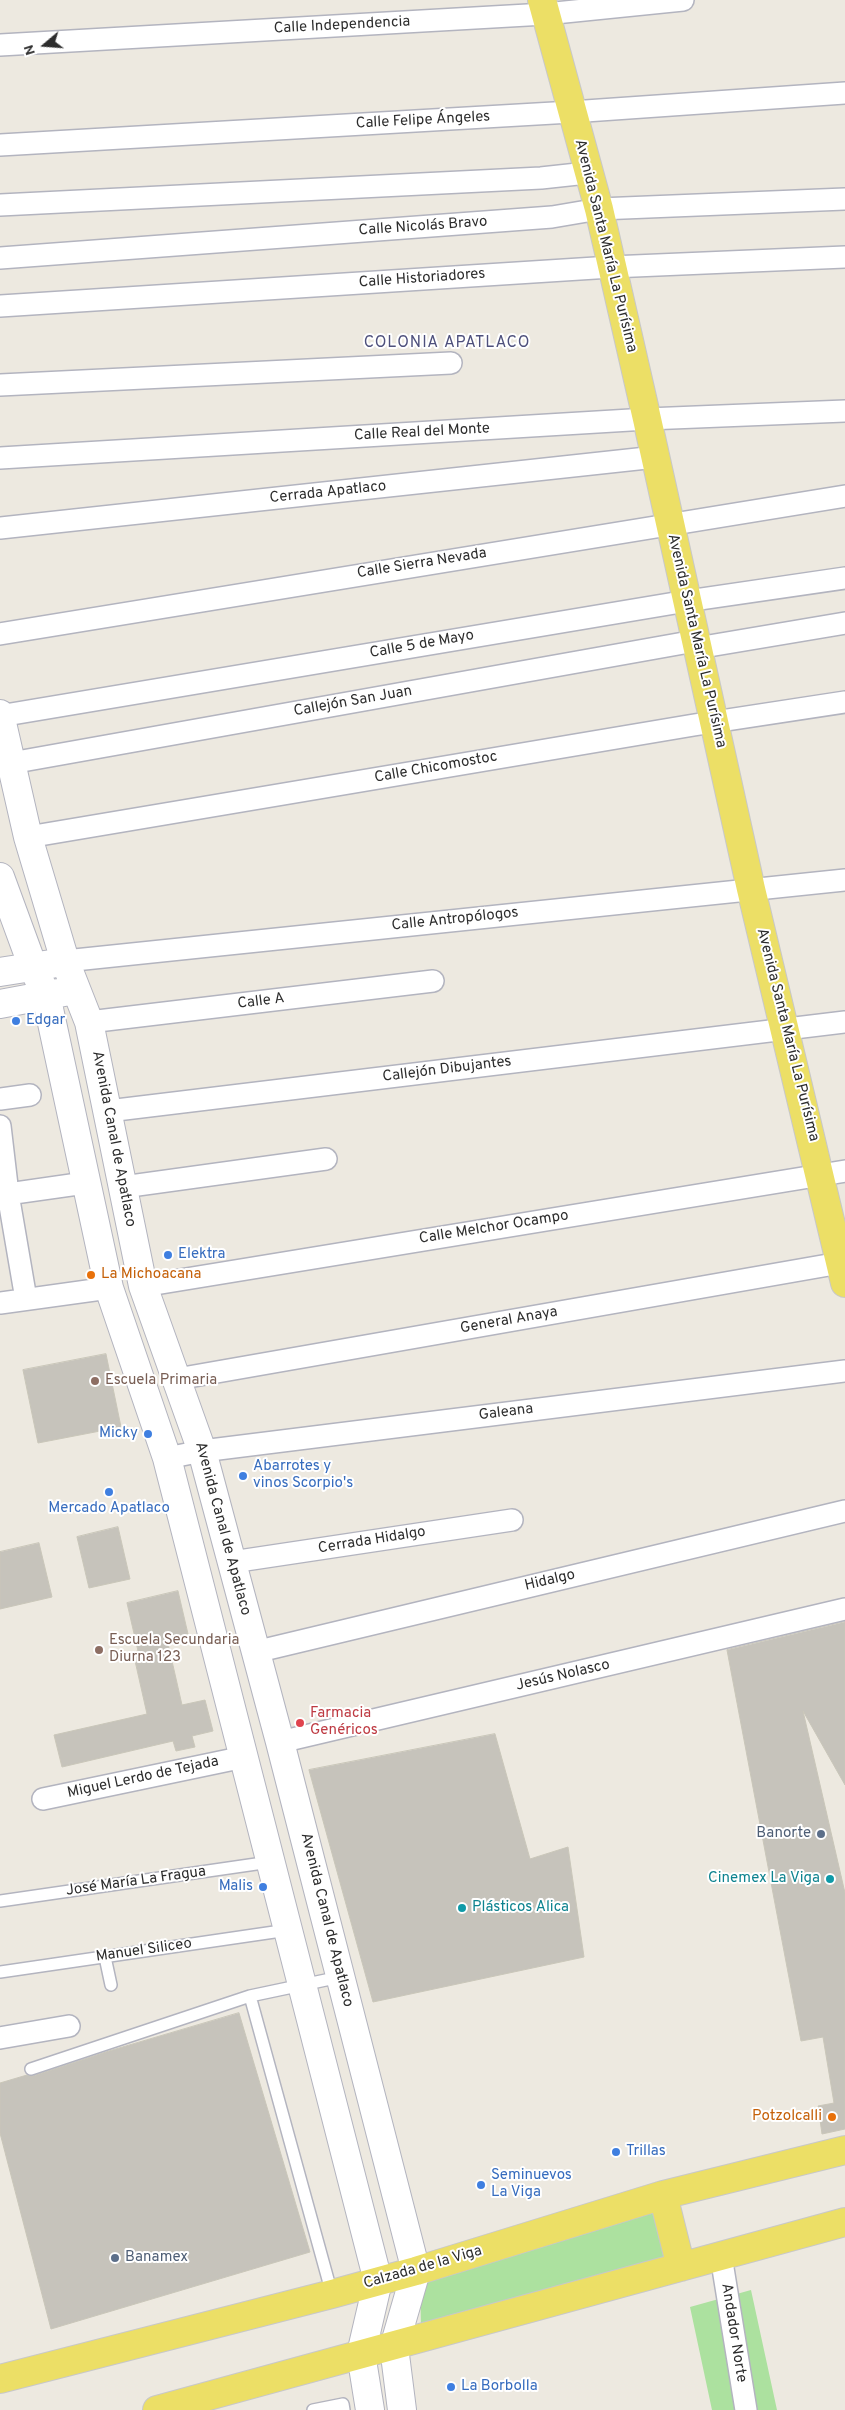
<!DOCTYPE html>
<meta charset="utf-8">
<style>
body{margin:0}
#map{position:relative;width:845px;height:2410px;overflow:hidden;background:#ede9e0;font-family:Overpass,sans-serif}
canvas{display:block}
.north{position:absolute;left:20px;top:20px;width:50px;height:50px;-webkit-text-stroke:4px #fff;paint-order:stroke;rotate:252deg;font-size:14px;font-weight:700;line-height:20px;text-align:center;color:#2d2d2d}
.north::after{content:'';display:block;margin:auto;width:18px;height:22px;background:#2d2d2d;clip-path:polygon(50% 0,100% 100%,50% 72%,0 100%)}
</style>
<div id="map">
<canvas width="845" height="2410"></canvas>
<div class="north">N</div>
</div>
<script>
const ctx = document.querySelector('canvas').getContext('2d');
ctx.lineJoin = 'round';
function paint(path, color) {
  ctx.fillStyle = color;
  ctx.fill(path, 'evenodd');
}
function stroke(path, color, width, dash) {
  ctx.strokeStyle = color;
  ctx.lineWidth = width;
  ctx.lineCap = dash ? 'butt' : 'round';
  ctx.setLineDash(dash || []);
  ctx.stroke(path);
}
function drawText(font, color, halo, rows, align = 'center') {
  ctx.font = font + ' Overpass,sans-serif';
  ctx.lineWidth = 4;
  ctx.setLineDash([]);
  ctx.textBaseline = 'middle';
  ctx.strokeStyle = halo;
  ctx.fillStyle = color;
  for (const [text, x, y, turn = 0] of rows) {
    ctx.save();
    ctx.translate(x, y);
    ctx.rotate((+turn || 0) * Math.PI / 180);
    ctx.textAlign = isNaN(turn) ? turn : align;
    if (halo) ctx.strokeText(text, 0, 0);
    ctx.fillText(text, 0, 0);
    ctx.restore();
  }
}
const green = new Path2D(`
 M 658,2204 L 673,2264 L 421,2331 L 420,2275 Z
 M 751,2290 L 777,2410 L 712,2410 L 690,2307 Z`);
const building = new Path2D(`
 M 106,1354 L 121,1427 L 38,1443 L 23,1370 Z
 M 118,1527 L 130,1579 L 89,1588 L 77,1537 Z
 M 39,1543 L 52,1597 L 0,1609 L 0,1552 Z
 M 178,1591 L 188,1634 L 167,1639 L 182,1705 L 205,1700 L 213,1731 L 192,1736 L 195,1747 L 176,1751 L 173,1741 L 62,1767 L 54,1735 L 147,1714 L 133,1652 L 138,1651 L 127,1603 Z
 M 845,1622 L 845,1785 L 803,1711 L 845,1893 L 845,2129 L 822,2134 L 818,2106 L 834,2103 L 823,2037 L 801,2041 L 727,1650 Z
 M 495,1734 L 530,1859 L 568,1847 L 584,1957 L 373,2002 L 309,1770 Z
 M 239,2013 L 310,2252 L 51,2329 L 0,2133 L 0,2083 L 27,2075 L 33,2076 L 109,2051 Z`);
const lane = new Path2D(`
 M 0,1901 L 270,1862
 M 105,1957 L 111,1985
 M 0,1972 L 288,1930
 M 250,1996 L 332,2294
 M 31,2069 L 250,1996 L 340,1977
 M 313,2410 L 343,2404 L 344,2410`);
const street = new Path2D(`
 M 0,45 L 545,14 L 683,0
 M 0,145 L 571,112 L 845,93
 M 0,205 L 541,178 L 587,173
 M 0,258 L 552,217 L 599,209 L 845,199
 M 0,306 L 611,267 L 845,257
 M 0,385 L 451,363
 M 0,458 L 647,419 L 845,411
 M 0,528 L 656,457
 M 0,634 L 845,496
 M 697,648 L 845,623
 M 0,716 L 687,601 L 845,578
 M 11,763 L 695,641
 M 28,837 L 694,725 L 845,702
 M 65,961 L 845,880
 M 89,1022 L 433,981
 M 0,1099 L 30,1095
 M 108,1111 L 845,1022
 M 0,1126 L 8,1194 L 26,1299
 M 123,1187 L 326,1159
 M 0,1195 L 85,1183
 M 143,1286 L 845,1171
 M 0,1303 L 109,1288
 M 177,1379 L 845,1262
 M 167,1458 L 202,1451 L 845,1371
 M 232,1562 L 512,1520
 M 255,1652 L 845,1511
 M 280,1742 L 845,1609
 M 43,1799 L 244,1757
 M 0,2038 L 69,2026
 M 721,2256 L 746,2410`);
const secondary = new Path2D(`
 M 0,714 L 28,837 L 65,961 L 89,1022 L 143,1286 L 202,1451 L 280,1742 L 416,2271 L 394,2347 L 402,2410
 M 0,877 L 33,967 L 46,995 L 109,1288 L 167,1458 L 378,2281 L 361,2354 L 370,2410
 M 0,972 L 51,964
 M 0,1004 L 64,992`);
const primary = new Path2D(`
 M 542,0 L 599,209 L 647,419 L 751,889 L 845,1283
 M 663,2195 L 681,2267
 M 0,2379 L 332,2294 L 416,2271 L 663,2195 L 845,2150
 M 157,2410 L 845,2222`);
const markers = [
 [16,1021,5,"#3f7fe0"],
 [168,1255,5,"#3f7fe0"],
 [91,1275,5,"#e8710a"],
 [95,1381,5,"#8d6e63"],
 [148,1434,5,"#3f7fe0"],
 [243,1476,5,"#3f7fe0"],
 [109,1492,5,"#3f7fe0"],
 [99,1650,5,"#8d6e63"],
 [300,1723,5,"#e0444e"],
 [821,1834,5,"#5c6f8a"],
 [830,1879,5,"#0f9aa8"],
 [263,1887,5,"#3f7fe0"],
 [462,1908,5,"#0f9aa8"],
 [832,2117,5,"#e8710a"],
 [616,2152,5,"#3f7fe0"],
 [481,2185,5,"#3f7fe0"],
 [115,2258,5,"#5c6f8a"],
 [451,2387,5,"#3f7fe0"]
];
const streetNames = [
 ["Calle Independencia",342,26,-3],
 ["Calle Felipe Ángeles",423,121,-3],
 ["Calle Nicolás Bravo",423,227,-4],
 ["Avenida Santa María La Purísima",605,246,76],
 ["Calle Historiadores",422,279,-4],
 ["Calle Real del Monte",422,433,-3],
 ["Cerrada Apatlaco",328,493,-6],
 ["Calle Sierra Nevada",422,564,-9],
 ["Avenida Santa María La Purísima",696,641,77],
 ["Calle 5 de Mayo",422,645,-10],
 ["Callejón San Juan",353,702,-10],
 ["Calle Chicomostoc",436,768,-10],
 ["Calle Antropólogos",455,920,-6],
 ["Calle A",261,1002,-7],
 ["Avenida Santa María La Purísima",787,1035,76],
 ["Callejón Dibujantes",447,1070,-7],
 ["Avenida Canal de Apatlaco",113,1139,79],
 ["Calle Melchor Ocampo",494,1228,-9],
 ["General Anaya",509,1321,-10],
 ["Galeana",506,1413,-7],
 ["Avenida Canal de Apatlaco",222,1529,75],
 ["Cerrada Hidalgo",372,1541,-9],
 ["Hidalgo",550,1581,-13],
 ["Jesús Nolasco",563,1676,-13],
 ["Miguel Lerdo de Tejada",143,1778,-12],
 ["José María La Fragua",136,1882,-8],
 ["Avenida Canal de Apatlaco",326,1920,76],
 ["Manuel Siliceo",144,1951,-8],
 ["Calzada de la Viga",423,2268,-16],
 ["Andador Norte",733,2333,81]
];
const shopNames = [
 ["Edgar",26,1021],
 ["Elektra",178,1255],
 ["Micky",138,1434,"right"],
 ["Abarrotes y",253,1467],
 ["vinos Scorpio's",253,1484],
 ["Mercado Apatlaco",109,1509,"center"],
 ["Malis",253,1887,"right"],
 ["Trillas",626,2152],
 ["Seminuevos",491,2176],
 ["La Viga",491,2193],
 ["La Borbolla",461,2387]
];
const foodNames = [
 ["La Michoacana",101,1275],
 ["Potzolcalli",822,2117,"right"]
];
const educationNames = [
 ["Escuela Primaria",105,1381],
 ["Escuela Secundaria",109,1641],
 ["Diurna 123",109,1658]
];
const healthNames = [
 ["Farmacia",310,1714],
 ["Genéricos",310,1731]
];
const serviceNames = [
 ["Banorte",811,1834],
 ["Banamex",125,2258,"left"]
];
const cultureNames = [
 ["Cinemex La Viga",820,1879],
 ["Plásticos Alica",472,1908,"left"]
];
const neighbourhoodNames = [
 ["COLONIA APATLACO",447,344]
];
paint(green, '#ace19f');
paint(building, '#c6c3bb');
stroke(building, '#c9c6b9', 1);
stroke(lane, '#b3b4bf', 14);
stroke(street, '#b3b4bf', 24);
stroke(secondary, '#b3b4bf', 30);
stroke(primary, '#c8c8c8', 30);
stroke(lane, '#fff', 11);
stroke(street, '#fff', 21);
stroke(secondary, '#fff', 28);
stroke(primary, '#ecdf66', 28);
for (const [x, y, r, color] of markers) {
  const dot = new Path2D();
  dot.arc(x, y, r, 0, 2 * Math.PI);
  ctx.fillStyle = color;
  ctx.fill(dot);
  stroke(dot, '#fff', 2);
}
drawText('15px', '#2d2d2d', '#fff', streetNames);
drawText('15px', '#366cbe', '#fff', shopNames, 'left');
drawText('15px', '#c56008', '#fff', foodNames, 'left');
drawText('15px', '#785e54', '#fff', educationNames, 'left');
drawText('15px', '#be3a42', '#fff', healthNames, 'left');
drawText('15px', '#4e5e75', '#fff', serviceNames, 'right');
drawText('15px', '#0d838f', '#fff', cultureNames, 'right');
ctx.letterSpacing = '1px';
drawText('16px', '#4e507c', '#fff', neighbourhoodNames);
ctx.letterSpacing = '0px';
</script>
